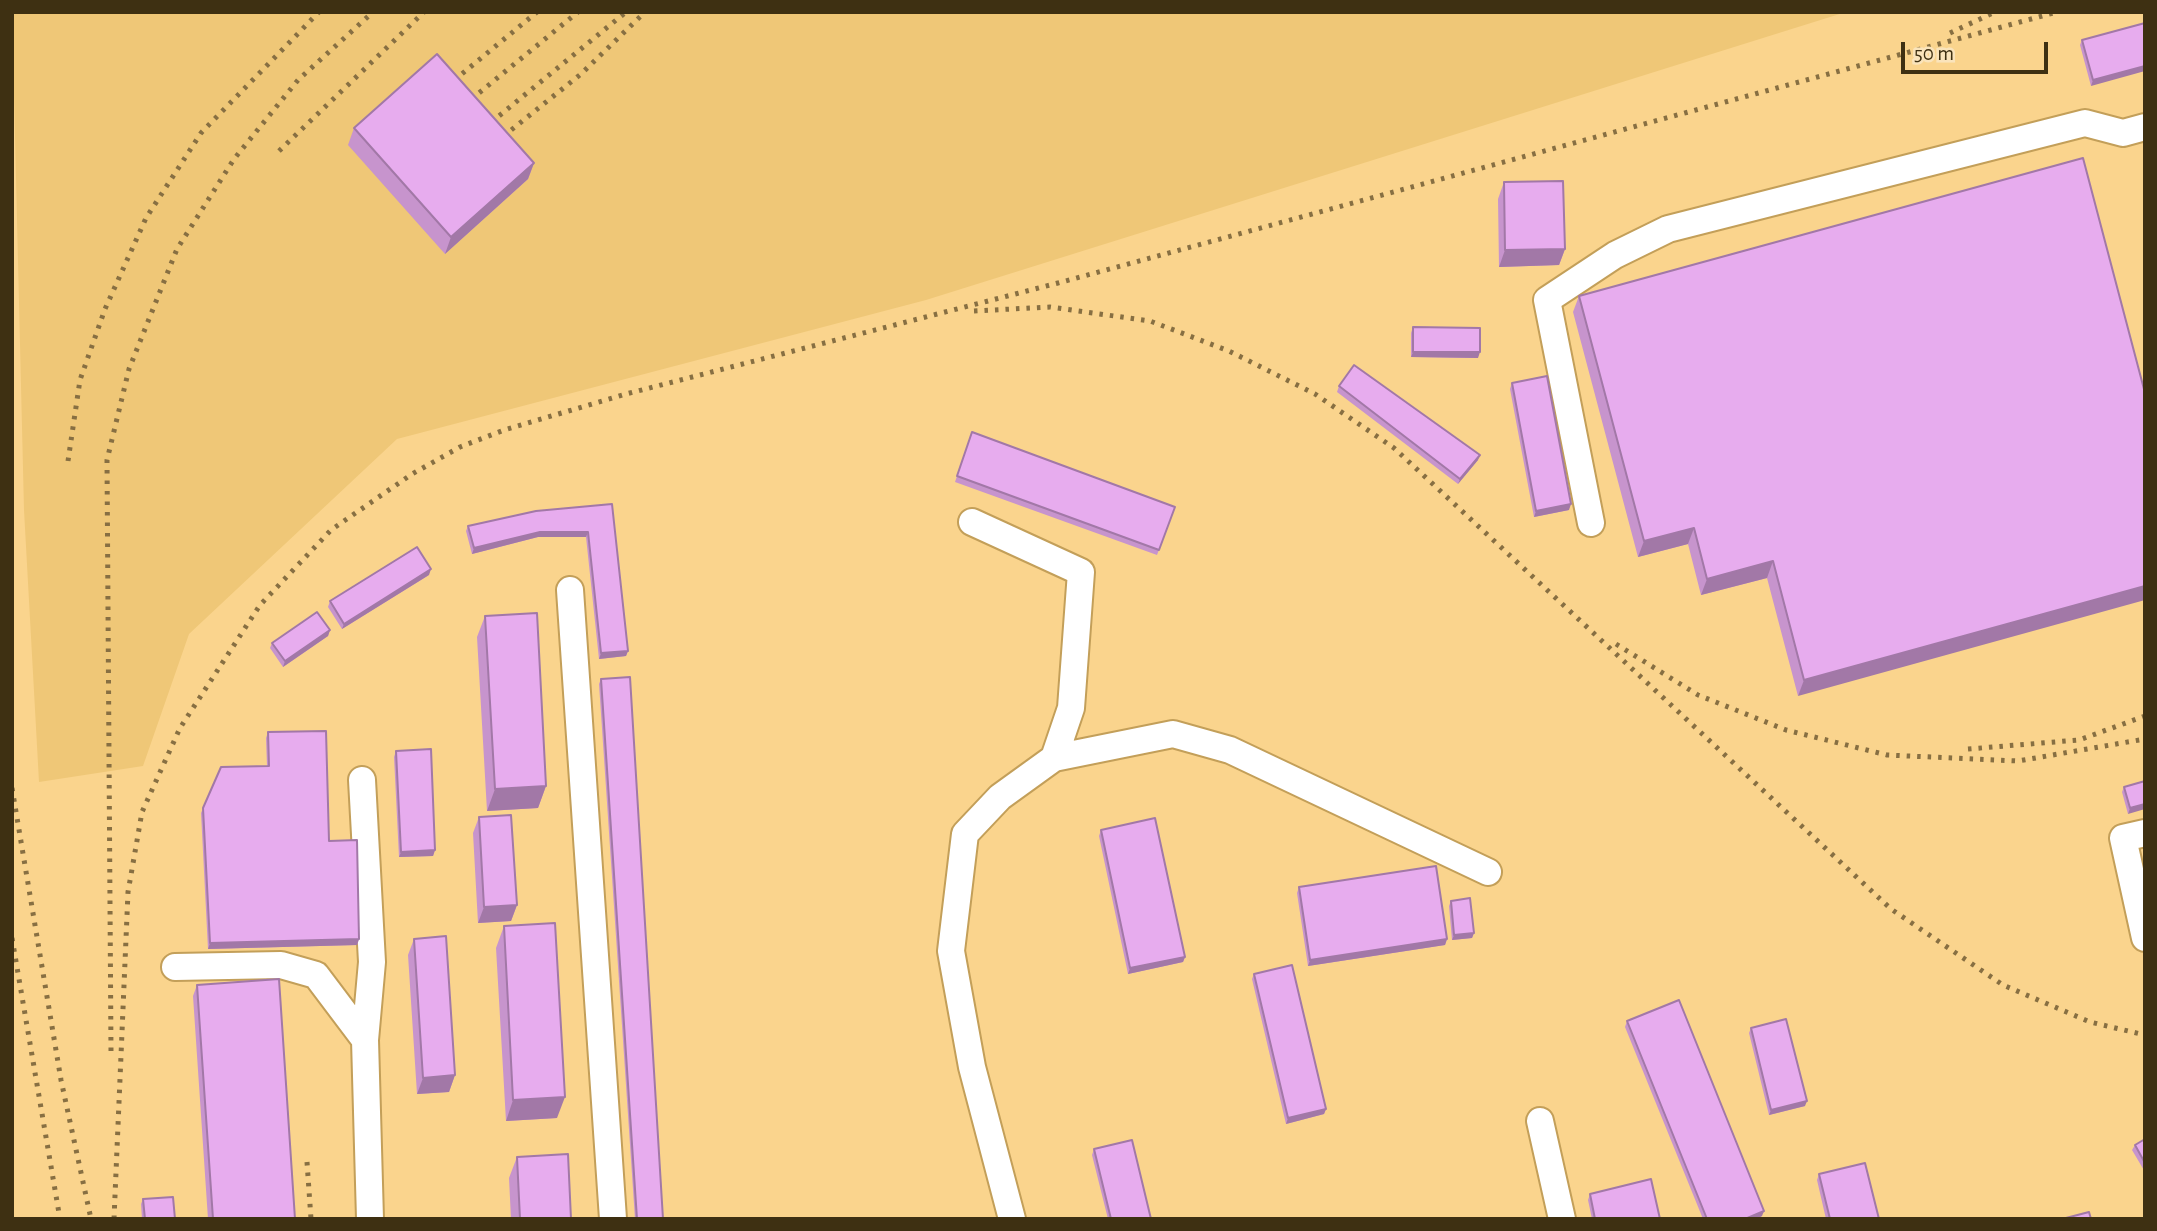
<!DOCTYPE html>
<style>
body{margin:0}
#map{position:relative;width:2157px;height:1231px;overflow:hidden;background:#fad48d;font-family:"Alegreya Sans",sans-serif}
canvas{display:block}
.frame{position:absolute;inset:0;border:14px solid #3e3012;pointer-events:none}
.scale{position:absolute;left:1901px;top:42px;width:147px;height:32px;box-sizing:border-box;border:4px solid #3e3012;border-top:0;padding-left:9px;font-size:21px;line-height:24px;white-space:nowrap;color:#3e3012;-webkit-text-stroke:5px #fae4bb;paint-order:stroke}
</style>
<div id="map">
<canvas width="2157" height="1231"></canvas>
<div class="frame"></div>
<div class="scale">50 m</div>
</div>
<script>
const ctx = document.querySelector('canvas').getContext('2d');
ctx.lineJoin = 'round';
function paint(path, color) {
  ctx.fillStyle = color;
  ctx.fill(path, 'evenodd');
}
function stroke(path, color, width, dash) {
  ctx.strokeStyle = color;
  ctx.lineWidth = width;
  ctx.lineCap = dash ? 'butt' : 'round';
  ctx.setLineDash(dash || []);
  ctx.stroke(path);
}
const built = new Path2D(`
 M 12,12 L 1846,12 L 926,300 L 397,439 L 189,634 L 143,766 L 39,782 L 24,510 Z`);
const minor = new Path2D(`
 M 972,522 L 1081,572 L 1071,708 L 1054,758
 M 1591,523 L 1547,300 L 1615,255 L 1668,229 L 2085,123 L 2123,133 L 2145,127
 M 570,590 L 613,1219
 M 362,780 L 372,962 L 365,1040 L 370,1219
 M 2145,833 L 2123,838 L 2145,938
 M 175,967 L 281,965 L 316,975 L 365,1040
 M 1540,1121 L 1562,1219
 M 1012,1219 L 972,1067 L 951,951 L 965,834 L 1000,797 L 1054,758 L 1173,734 L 1230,750 L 1488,872`);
const rail = new Path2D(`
 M 1950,33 L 1995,12
 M 446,87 L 537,12
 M 463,106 L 578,12
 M 483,129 L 626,12
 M 495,143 L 581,74 L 645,12
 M 279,151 L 424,12
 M 974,311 L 1050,307 L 1150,321 L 1229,351 L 1315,394 L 1394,448 L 1891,909 L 2003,985 L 2090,1022 L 2145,1035
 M 68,461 L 80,380 L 105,309 L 146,218 L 201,133 L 319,12
 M 1616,644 L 1698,695 L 1786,730 L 1887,755 L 2018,761 L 2145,739
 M 1968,749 L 2079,740 L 2145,716
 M 12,788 L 61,1080 L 91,1219
 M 12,938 L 60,1219
 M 111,1051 L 107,460 L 129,369 L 177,249 L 234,159 L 298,80 L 373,12
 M 307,1162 L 311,1219
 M 114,1219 L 128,892 L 142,812 L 180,728 L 260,605 L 331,530 L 412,474 L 460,447 L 504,430 L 626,394 L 1058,283 L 2057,12`);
const wall = new Path2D(`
 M 2145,23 L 2091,86 L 2080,45 L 2082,40 Z
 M 354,128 L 534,163 L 528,179 L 445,254 L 348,145 Z
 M 2083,158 L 1798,696 L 1767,578 L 1701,595 L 1688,544 L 1638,557 L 1573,312 L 1579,296 Z
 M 1504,182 L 1565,249 L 1559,265 L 1499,267 L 1498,199 Z
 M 1413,327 L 1478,358 L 1411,357 L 1411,333 Z
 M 1512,383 L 1569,510 L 1534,517 L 1510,389 Z
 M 1339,386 L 1478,460 L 1458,484 L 1337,392 Z
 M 972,432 L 1175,507 L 1157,555 L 955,482 Z
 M 612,504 L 628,651 L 626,656 L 599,659 L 586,537 L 538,537 L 472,554 L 466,531 L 468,526 Z
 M 429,575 L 342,629 L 328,607 L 330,601 Z
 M 485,616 L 546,786 L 538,808 L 487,811 L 477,637 Z
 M 330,630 L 328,636 L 283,667 L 270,648 L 272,643 Z
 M 601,679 L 663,1219 L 635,1219 L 599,684 Z
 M 268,732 L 329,841 L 359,939 L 357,945 L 208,949 L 201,813 L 221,767 L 267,766 L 266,738 Z
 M 396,751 L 435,850 L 433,856 L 399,857 L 394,757 Z
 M 2145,781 L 2128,814 L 2122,792 L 2124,787 Z
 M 479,817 L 517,905 L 511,921 L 478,923 L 473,833 Z
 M 1101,830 L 1185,957 L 1183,962 L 1128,974 L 1099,836 Z
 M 1299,887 L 1447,939 L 1445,945 L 1308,966 L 1297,893 Z
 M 1451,901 L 1474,933 L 1472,938 L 1452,940 L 1449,906 Z
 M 504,926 L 557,1118 L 506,1121 L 496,948 Z
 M 414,939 L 455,1075 L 449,1092 L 417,1094 L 408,955 Z
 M 1254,974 L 1326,1109 L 1324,1114 L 1286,1124 L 1252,979 Z
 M 197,985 L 295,1219 L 208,1219 L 193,996 Z
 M 1627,1021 L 1762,1216 L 1756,1219 L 1703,1219 L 1625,1027 Z
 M 1751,1028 L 1805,1106 L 1769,1115 L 1749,1033 Z
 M 2145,1139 L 2145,1172 L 2132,1150 L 2135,1145 Z
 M 1094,1149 L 1151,1219 L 1108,1219 L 1092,1155 Z
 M 517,1157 L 571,1219 L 511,1219 L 509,1178 Z
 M 1819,1174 L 1879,1219 L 1826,1219 L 1817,1180 Z
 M 1590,1194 L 1660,1219 L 1592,1219 L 1588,1200 Z
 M 143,1199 L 175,1219 L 142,1219 L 141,1204 Z`);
const shadedWall = new Path2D(`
 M 2145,66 L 2145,71 L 2091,86 L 2093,80 Z
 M 534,163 L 528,179 L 445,254 L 451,237 Z
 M 1565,249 L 1559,265 L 1499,267 L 1505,250 Z
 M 1413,352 L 1480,352 L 1478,358 L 1411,357 Z
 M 1480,455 L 1478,460 L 1458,484 L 1460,479 Z
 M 1571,504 L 1569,510 L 1534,517 L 1536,511 Z
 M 1694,528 L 1688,544 L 1638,557 L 1644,541 Z
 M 540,532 L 588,532 L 586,537 L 538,537 L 472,554 L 474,548 Z
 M 1773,561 L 1767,578 L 1701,595 L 1707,579 Z
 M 431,569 L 429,575 L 342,629 L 344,624 Z
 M 2145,586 L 2145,600 L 1798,696 L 1804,680 Z
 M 330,630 L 328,636 L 283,667 L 285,661 Z
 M 628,651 L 626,656 L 599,659 L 601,653 Z
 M 546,786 L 538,808 L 487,811 L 495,789 Z
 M 2145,804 L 2145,809 L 2128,814 L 2130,808 Z
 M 435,850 L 433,856 L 399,857 L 401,852 Z
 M 517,905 L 511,921 L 478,923 L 484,907 Z
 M 1474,933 L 1472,938 L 1452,940 L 1454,935 Z
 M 359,939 L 357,945 L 208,949 L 210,943 Z
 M 1447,939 L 1445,945 L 1308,966 L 1310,960 Z
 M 1185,957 L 1183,962 L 1128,974 L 1130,968 Z
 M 455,1075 L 449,1092 L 417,1094 L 423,1078 Z
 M 565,1097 L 557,1118 L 506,1121 L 513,1100 Z
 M 1807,1101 L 1805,1106 L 1769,1115 L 1771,1110 Z
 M 1326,1109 L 1324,1114 L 1286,1124 L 1288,1118 Z
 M 1764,1211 L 1762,1216 L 1756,1219 L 1745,1219 Z`);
const building = new Path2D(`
 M 2145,23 L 2145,66 L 2093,80 L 2082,40 Z
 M 437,54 L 534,163 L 451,237 L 354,128 Z
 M 2083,158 L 2145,393 L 2145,586 L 1804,680 L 1773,561 L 1707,579 L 1694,528 L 1644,541 L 1579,296 Z
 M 1563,181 L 1565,249 L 1505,250 L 1504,182 Z
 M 1413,327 L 1480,328 L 1480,352 L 1413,352 Z
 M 1354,365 L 1480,455 L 1460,479 L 1339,386 Z
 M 1547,376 L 1571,504 L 1536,511 L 1512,383 Z
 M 972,432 L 1175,507 L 1159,550 L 957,476 Z
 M 612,504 L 628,651 L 601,653 L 588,532 L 540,532 L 474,548 L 468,526 L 536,511 Z
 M 417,547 L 431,569 L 344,624 L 330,601 Z
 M 317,612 L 330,630 L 285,661 L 272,643 Z
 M 537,613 L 546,786 L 495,789 L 485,616 Z
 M 630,677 L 663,1219 L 637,1219 L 601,679 Z
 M 326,731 L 329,841 L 357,840 L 359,939 L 210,943 L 203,808 L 221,767 L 269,766 L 268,732 Z
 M 431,749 L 435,850 L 401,852 L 396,751 Z
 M 2145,781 L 2145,804 L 2130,808 L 2124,787 Z
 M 511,815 L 517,905 L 484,907 L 479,817 Z
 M 1155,818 L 1185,957 L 1130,968 L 1101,830 Z
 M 1436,866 L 1447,939 L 1310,960 L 1299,887 Z
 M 1470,898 L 1474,933 L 1454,935 L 1451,901 Z
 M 555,923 L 565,1097 L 513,1100 L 504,926 Z
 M 446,936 L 455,1075 L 423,1078 L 414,939 Z
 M 1292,965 L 1326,1109 L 1288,1118 L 1254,974 Z
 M 279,979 L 295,1219 L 213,1219 L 197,985 Z
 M 1679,1000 L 1764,1211 L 1745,1219 L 1707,1219 L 1627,1021 Z
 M 1786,1019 L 1807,1101 L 1771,1110 L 1751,1028 Z
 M 2145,1139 L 2145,1163 L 2135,1145 Z
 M 1132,1140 L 1151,1219 L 1111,1219 L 1094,1149 Z
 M 568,1154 L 571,1219 L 520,1219 L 517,1157 Z
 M 1865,1163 L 1879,1219 L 1830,1219 L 1819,1174 Z
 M 1651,1179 L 1660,1219 L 1595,1219 L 1590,1194 Z
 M 173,1197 L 175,1219 L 145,1219 L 143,1199 Z
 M 2089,1212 L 2091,1219 L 2062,1219 Z`);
paint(built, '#efc777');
stroke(minor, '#c39f59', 30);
stroke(minor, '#fff', 26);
stroke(rail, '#876f42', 5, [3.5, 7]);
paint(wall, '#c794cd');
paint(shadedWall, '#a278a7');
paint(building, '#e7acee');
stroke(building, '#a278a7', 2);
</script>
